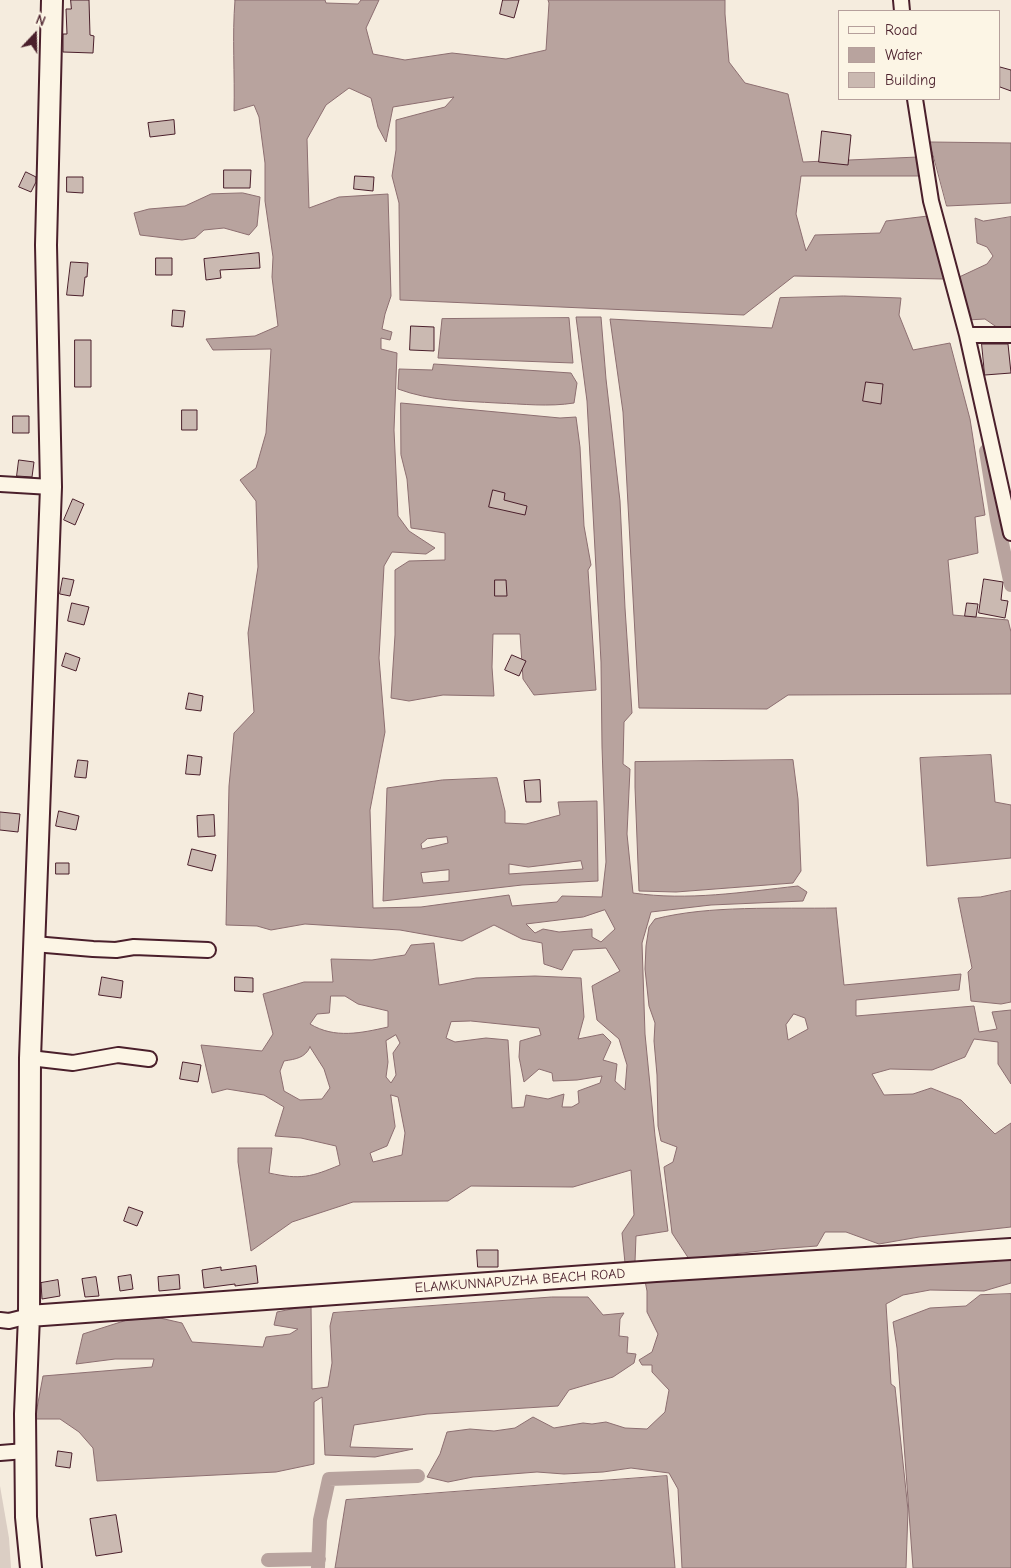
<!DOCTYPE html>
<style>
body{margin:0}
#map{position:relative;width:1011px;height:1568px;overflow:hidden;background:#f5ecde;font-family:"Comic Neue",sans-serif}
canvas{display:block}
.legend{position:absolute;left:838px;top:10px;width:162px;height:90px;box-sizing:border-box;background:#fcf5e5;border:1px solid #b59f9b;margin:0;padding:6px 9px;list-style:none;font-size:15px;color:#4a1f2b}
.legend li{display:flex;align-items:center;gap:10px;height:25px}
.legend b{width:25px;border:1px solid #b59f9b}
.north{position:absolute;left:10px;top:10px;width:50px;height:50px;-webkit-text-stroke:4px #fcf5e5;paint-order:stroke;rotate:21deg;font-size:14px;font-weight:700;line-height:20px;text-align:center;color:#4a1f2b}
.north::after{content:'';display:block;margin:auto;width:18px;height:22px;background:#4a1f2b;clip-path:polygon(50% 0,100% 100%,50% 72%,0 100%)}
</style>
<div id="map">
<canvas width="1011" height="1568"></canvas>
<ul class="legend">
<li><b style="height:6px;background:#fcf5e5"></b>Road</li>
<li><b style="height:14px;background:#b8a39e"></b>Water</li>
<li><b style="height:14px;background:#cab9b1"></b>Building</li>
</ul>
<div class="north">N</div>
</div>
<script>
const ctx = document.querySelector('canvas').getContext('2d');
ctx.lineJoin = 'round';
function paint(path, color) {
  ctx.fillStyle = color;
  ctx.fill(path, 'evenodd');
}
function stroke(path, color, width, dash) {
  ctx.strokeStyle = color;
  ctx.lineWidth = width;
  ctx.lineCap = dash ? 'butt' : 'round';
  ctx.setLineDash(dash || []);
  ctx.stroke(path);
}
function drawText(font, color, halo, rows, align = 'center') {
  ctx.font = font + ' "Comic Neue",sans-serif';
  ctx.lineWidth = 4.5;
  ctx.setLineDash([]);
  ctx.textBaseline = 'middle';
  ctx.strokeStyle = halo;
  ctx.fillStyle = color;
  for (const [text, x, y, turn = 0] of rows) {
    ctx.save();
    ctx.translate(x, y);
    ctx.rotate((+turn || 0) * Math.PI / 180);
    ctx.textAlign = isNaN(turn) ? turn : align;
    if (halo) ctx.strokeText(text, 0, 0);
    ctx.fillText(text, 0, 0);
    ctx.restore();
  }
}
const green = new Path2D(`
 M 0,1486 L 9,1538 L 11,1568 L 0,1568 Z`);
const water = new Path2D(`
 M 235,0 L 325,0 L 326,3 L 358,4 L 361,0 L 379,0 L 366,28 L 373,54 L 405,60 L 452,53 L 506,59 L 546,50 L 549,3 L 548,0 L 725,0 L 725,14 L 729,62 L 745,83 L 788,94 L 803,162 L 918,157 L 919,176 L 801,176 L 796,214 L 806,251 L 815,235 L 880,233 L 886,221 L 928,216 L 944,279 L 794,276 L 744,315 L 400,300 L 399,203 L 392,176 L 396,150 L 396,120 L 445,107 L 454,97 L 393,107 L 386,142 L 378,127 L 371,98 L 349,88 L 326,105 L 307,139 L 309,208 L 339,197 L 388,194 L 391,296 L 385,314 L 382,329 L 392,332 L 390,340 L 381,338 L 381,349 L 397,353 L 394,430 L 398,516 L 409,531 L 435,548 L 426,554 L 392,552 L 384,566 L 379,658 L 385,732 L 370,810 L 373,908 L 421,907 L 509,895 L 512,906 L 557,902 L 562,896 L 602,897 L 606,862 L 602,747 L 601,662 L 587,401 L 576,317 L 601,317 L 606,379 L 620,501 L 625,608 L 632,713 L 624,722 L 623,764 L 630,769 L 627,834 L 633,893 C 688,901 743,892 798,886 L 807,892 L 803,901 L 711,905 L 651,912 L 642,943 L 645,1034 L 655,1136 L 668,1231 L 636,1236 L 635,1262 L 625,1263 L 622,1233 L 634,1215 L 631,1170 L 573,1187 L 471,1186 L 448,1201 L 353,1202 L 292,1222 L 251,1251 L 238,1162 L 238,1148 L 272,1148 L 269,1173 C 301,1180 311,1177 340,1165 L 336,1146 L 301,1138 L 275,1136 L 284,1107 L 264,1095 L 227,1089 L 212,1093 L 201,1045 L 262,1051 L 273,1034 L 263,994 L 304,982 L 333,982 L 331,959 L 372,960 L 405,955 L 411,945 L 434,943 L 439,985 L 476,978 L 535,976 L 581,978 L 584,1017 L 578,1039 L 603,1034 L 611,1042 L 603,1060 L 617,1064 L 615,1081 L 625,1090 L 627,1065 L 619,1039 L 597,1020 L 592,986 L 620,971 L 606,948 L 573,950 L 562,970 L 544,964 L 542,943 L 522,939 L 494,925 L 462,941 L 400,930 L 305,924 L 271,930 L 257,926 L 226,925 L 229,786 L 234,733 L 254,712 L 248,633 L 258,567 L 256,501 L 240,480 L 256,468 L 266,433 L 271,349 L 213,350 L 206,339 L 255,336 L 278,326 L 272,277 L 273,257 L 265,201 L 265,163 L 259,117 L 254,105 L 234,111 C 235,74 232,37 235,0 ZM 605,910 L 615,929 L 601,942 L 592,937 L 592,929 L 559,932 L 543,929 L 535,933 L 526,924 L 583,917 ZM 331,996 L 345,996 L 358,1004 L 388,1011 L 388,1027 C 361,1033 335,1039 310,1024 L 317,1014 L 329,1013 ZM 471,1021 L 539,1028 L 541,1035 L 520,1041 L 519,1057 L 524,1082 L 539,1069 L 552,1073 L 553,1081 L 577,1080 L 602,1076 L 600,1083 L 578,1091 L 579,1103 L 572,1107 L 562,1107 L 564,1094 L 548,1099 L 526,1095 L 524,1107 L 512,1108 L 508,1040 L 486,1038 L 455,1042 L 446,1038 L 451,1022 ZM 396,1035 L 400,1043 L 393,1053 L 396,1075 L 391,1083 L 386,1077 L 388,1062 L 386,1041 ZM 310,1047 L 324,1069 L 330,1088 L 322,1099 L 300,1100 L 284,1091 L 280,1071 L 284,1061 C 296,1059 305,1058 310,1047 ZM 391,1095 L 398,1097 L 405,1133 L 402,1155 L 373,1162 L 370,1153 L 387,1146 L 395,1127 Z
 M 930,142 L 1011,143 L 1011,203 L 947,206 Z
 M 243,193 L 260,197 L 257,226 L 249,235 L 224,228 L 204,230 L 195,238 L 182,240 L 140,235 L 134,213 L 149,209 L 185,206 L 211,194 Z
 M 1011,217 L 1011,328 L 998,328 L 985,319 L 967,320 L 957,278 L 987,264 L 993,256 L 987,247 L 977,243 L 975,218 L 983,221 Z
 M 844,296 L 901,298 L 899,315 L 913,350 L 950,343 L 970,419 L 985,515 L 975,517 L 978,553 L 948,560 L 953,615 L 1008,620 L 1011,632 L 1011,694 L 788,695 L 767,709 L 639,708 L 623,412 L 610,319 L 772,328 L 780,298 Z
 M 569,318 L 573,363 L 438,358 L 442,319 Z
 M 434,364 L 571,373 L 577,383 L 574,403 C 549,407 523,404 497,403 C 464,401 430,401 398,389 L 399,369 L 432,370 Z
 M 401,403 L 560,418 L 576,417 L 580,447 L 584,526 L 591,565 L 588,570 L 596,690 L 534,695 L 523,679 L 520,634 L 493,634 L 492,667 L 494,696 L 443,695 L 409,701 L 391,698 L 395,635 L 395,570 L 409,561 L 445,560 L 445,533 L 411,528 L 407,479 L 401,455 Z
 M 991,755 L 995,802 L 1011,805 L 1011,858 L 927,866 L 920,758 Z
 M 793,760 L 798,799 L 801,871 L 793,883 L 676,892 L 639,891 L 635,787 L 635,762 Z
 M 497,778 L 505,811 L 505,823 L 526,824 L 560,815 L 558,802 L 597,801 L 598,881 L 522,885 L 383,901 L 387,788 L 442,780 ZM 447,837 L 448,843 L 422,849 L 421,844 L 427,839 ZM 581,861 L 583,869 L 509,874 L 509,864 L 528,867 ZM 449,870 L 449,881 L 423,883 L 421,873 Z
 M 1011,891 L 1011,1002 L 1001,1004 L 971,1001 L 968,972 L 972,968 L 958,898 L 980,897 Z
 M 836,908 L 844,985 L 961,974 L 959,990 L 856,1000 L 856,1016 L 974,1006 L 979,1032 L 997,1029 L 992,1012 L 1011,1010 L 1011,1084 L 998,1064 L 998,1042 L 974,1039 L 965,1057 L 932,1070 L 890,1069 L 872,1074 L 884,1095 L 913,1094 L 931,1088 L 961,1100 L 995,1134 L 1011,1123 L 1011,1227 L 919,1237 L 879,1244 L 846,1232 L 825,1232 L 817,1246 L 777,1249 L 689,1259 L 672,1233 L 664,1167 L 673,1162 L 677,1147 L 661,1141 L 658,1126 L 657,1075 L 654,1041 L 655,1023 L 649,1006 L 645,969 L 646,946 L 649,927 L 655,919 C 709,905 779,909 836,908 ZM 794,1014 L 805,1018 L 808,1029 L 788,1040 L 786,1025 Z
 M 964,1260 L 1011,1260 L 1011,1283 L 984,1291 L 930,1290 L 903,1295 L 886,1304 L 891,1384 L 895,1387 L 908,1510 L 906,1568 L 682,1568 L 678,1489 L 669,1473 L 631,1468 L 603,1472 L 564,1474 L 537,1472 L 473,1477 L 448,1482 L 427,1477 L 440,1454 L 447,1432 L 470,1429 L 494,1431 L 515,1428 L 533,1417 L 554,1428 L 583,1423 L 592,1424 L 606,1422 L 625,1428 L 647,1429 L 665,1412 L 669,1390 L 652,1372 L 652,1365 L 642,1365 L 639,1360 L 652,1352 L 658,1334 L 647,1312 L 647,1291 L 645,1281 L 687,1279 L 690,1273 L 875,1265 L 877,1269 C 906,1267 935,1262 964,1260 Z
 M 1011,1294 L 1011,1568 L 913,1568 L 897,1348 L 893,1322 L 930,1308 L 966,1306 L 980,1295 Z
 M 552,1297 L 588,1297 L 603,1315 L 624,1313 L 620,1319 L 619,1336 L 628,1337 L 627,1353 L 636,1354 L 634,1363 L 613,1377 L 569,1390 L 558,1406 L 427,1414 L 354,1425 L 350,1447 L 413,1449 L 375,1457 L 325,1455 L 322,1397 L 314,1402 L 314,1464 L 276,1472 L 97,1481 L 93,1448 L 79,1432 L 60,1419 L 35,1419 L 43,1376 L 152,1367 L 154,1359 L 115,1359 L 76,1364 L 83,1334 L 127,1320 L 160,1318 L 182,1323 L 192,1342 L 263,1347 L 266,1337 L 290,1334 L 298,1329 L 274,1325 L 277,1312 L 311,1305 L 312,1389 L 328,1387 L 332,1363 L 330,1326 L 333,1313 Z
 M 667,1476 L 675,1568 L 335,1568 L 346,1500 Z`);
const canal = new Path2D(`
 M 986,451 L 997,520 L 1011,585
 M 268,1560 L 319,1559
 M 318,1568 L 320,1520 L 329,1479 L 418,1476`);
const building = new Path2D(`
 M 71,0 L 89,0 L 90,35 L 94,36 L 93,53 L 63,52 L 63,34 L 67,34 L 66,9 L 71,9 Z
 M 503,0 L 519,0 L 514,18 L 500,14 Z
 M 1000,67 L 1011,70 L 1011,91 L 1000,87 Z
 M 174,120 L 175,134 L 150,137 L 148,123 Z
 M 822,131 L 851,135 L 848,165 L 819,162 Z
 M 224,170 L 251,170 L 250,188 L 224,188 Z
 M 26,172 L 36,177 L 36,182 L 31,192 L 19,187 Z
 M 355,176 L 374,177 L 373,191 L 354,189 Z
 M 67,177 L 83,177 L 83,193 L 67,192 Z
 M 259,253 L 260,268 L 220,270 L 221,278 L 206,280 L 204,259 Z
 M 156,258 L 172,258 L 172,275 L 156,275 Z
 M 71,262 L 88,263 L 87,277 L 85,277 L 83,296 L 67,295 Z
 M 173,310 L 185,311 L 183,327 L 172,326 Z
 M 411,326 L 434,327 L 434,351 L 410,350 Z
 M 75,340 L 91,340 L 91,387 L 75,387 Z
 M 982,344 L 1008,344 L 1011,373 L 985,375 Z
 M 866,382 L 883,384 L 881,404 L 863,401 Z
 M 182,410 L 197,410 L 197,430 L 182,430 Z
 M 13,416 L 29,416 L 29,433 L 13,433 Z
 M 19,460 L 34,462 L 32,477 L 17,476 Z
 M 493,490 L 505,493 L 504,500 L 527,506 L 525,515 L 489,507 Z
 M 73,499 L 84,504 L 75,525 L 64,520 Z
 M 63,578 L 74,580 L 70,596 L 60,594 Z
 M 984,579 L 1003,582 L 1001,600 L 1008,601 L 1005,618 L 979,613 Z
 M 495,580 L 506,580 L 507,596 L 495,596 Z
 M 72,603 L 89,607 L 84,625 L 68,621 Z
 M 967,603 L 978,604 L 976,617 L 965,616 Z
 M 66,653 L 80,658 L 76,671 L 62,666 Z
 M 512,655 L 526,661 L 519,676 L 505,670 Z
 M 189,693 L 203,696 L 201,711 L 186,709 Z
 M 188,755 L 202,757 L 200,775 L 186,774 Z
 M 78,760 L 88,761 L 86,778 L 75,777 Z
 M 540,780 L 541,802 L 526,802 L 524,781 Z
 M 59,811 L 79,816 L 76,830 L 56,826 Z
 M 0,812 L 20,814 L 18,832 L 0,830 Z
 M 214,815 L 215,836 L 198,837 L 197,816 Z
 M 192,849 L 216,855 L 212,871 L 188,865 Z
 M 56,863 L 69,863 L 69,874 L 56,874 Z
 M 102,977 L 123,981 L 121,998 L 99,995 Z
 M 235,977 L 253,978 L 253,992 L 235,991 Z
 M 183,1062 L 201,1065 L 198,1082 L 180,1079 Z
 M 129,1207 L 143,1212 L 137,1226 L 124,1221 Z
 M 477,1250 L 498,1250 L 498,1267 L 478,1267 Z
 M 256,1266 L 258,1283 L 235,1286 L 235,1284 L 204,1288 L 202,1270 L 221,1267 L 221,1270 Z
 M 131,1275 L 133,1289 L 120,1291 L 118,1277 Z
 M 179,1275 L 180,1289 L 159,1291 L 158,1277 Z
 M 96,1277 L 99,1296 L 85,1297 L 82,1279 Z
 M 58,1280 L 60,1296 L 42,1299 L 41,1283 Z
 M 58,1451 L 72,1453 L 70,1468 L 56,1466 Z
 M 116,1515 L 122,1552 L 96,1556 L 90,1519 Z`);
const minor = new Path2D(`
 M 901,0 L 902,11
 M 915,99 L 931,201 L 967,335
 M 1011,335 L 967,335 L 1011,533
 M 0,484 L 51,487
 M 34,944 L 93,949 L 116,950 L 134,947 L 208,950
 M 30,1058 L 73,1063 L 118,1055 L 149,1059
 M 0,1320 L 9,1321 L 29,1316
 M 0,1453 L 25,1451`);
const secondary = new Path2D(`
 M 29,1316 L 656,1271 L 1011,1249
 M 31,1568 L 26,1517 L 25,1414 L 29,1316 L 30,1058 L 51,487 L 46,245 L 52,0`);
const streetNames = [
 ["ELAMKUNNAPUZHA BEACH ROAD",520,1281,-4]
];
paint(green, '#dbcec4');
paint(water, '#b8a39e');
stroke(water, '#8c6e70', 1);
stroke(canal, '#b8a39e', 14);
paint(building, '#cab9b1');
stroke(building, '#4a1f2b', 1);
stroke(minor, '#4a1f2b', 18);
stroke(secondary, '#4a1f2b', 24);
stroke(minor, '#fcf5e5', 14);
stroke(secondary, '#fcf5e5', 20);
drawText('14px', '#4a1f2b', '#fcf5e5', streetNames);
</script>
